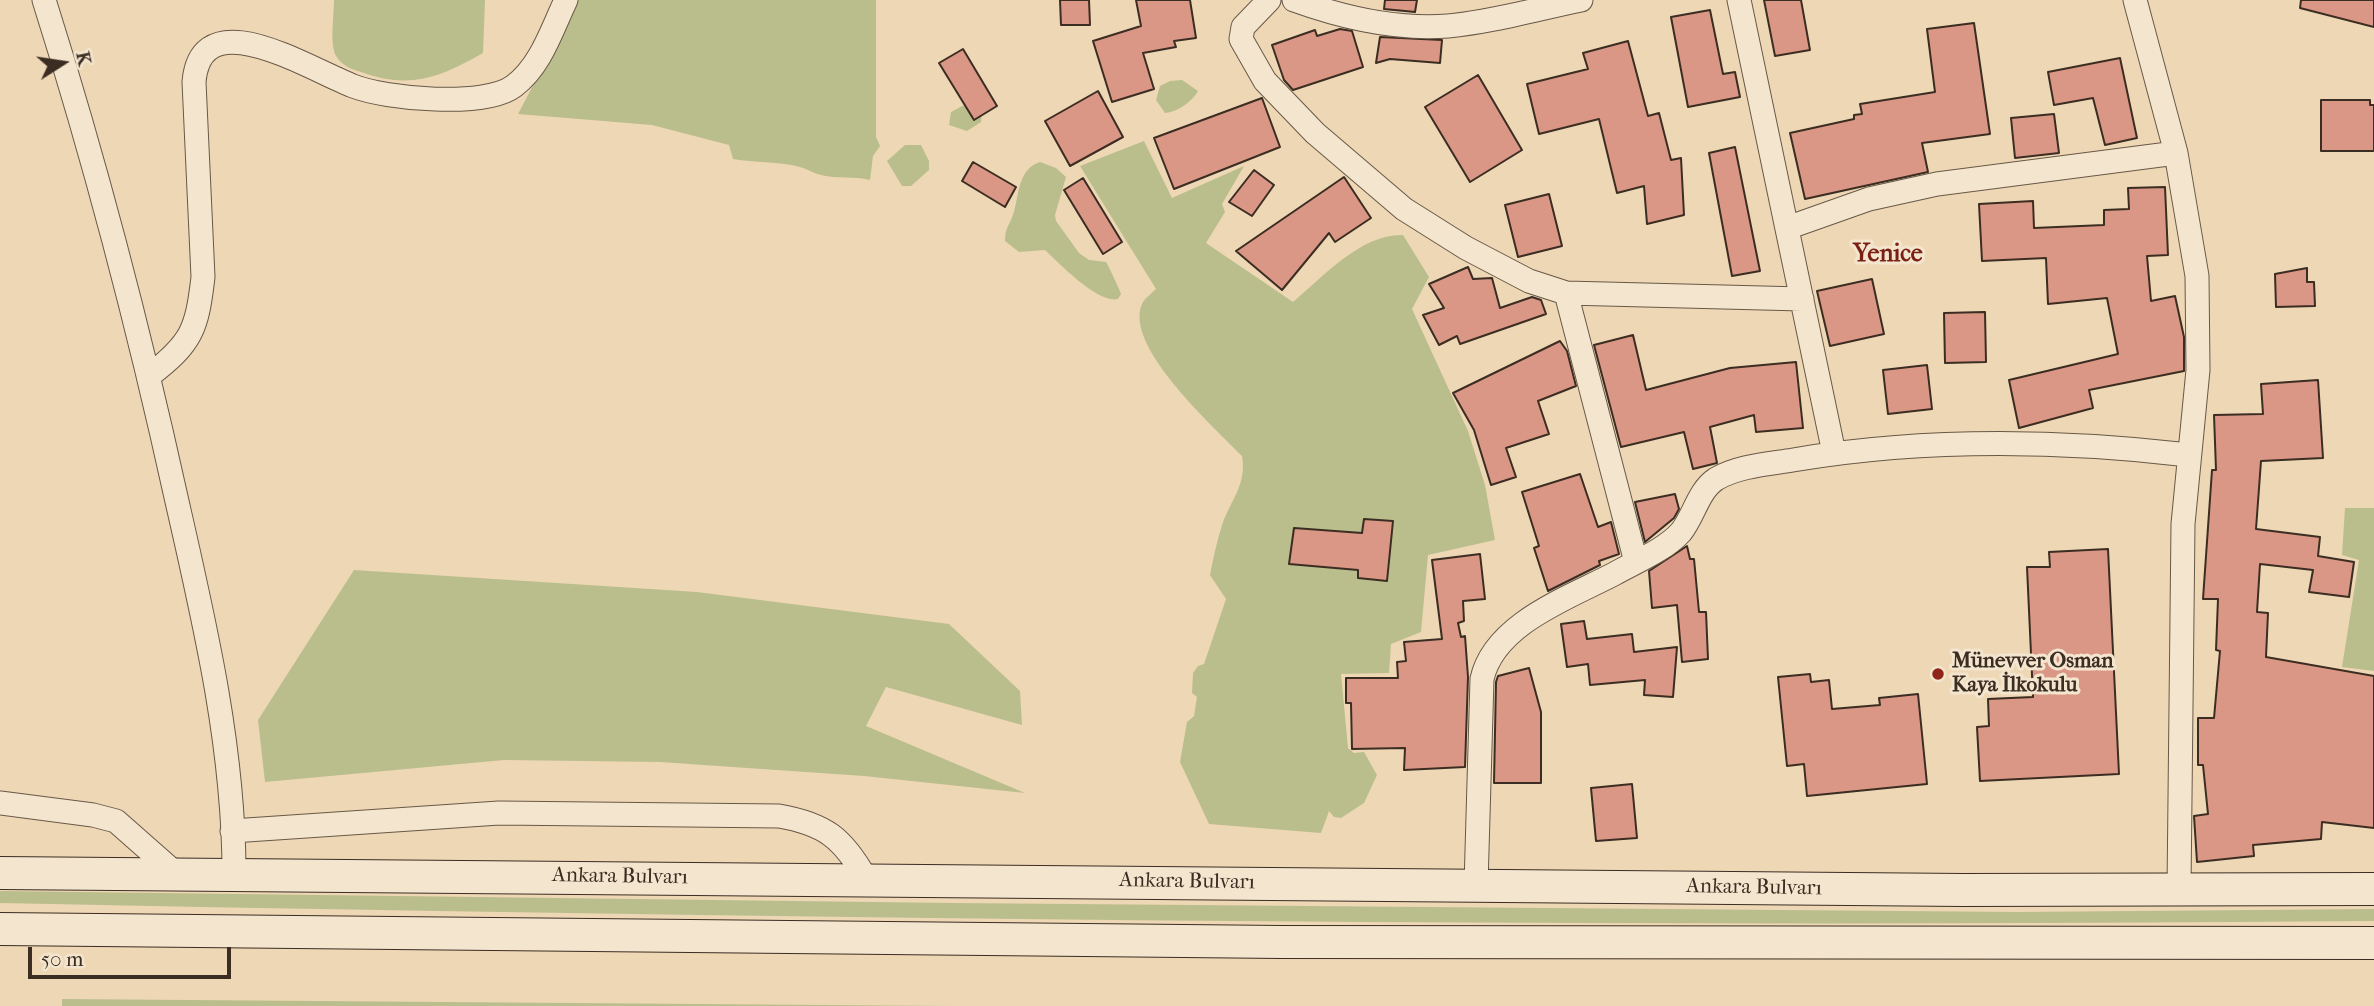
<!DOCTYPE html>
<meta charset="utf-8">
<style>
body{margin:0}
#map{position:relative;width:2374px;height:1006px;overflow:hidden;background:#eed7b5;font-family:"IM FELL French Canon",serif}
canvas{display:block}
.north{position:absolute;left:28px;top:28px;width:70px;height:70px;-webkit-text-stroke:5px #f4e5cf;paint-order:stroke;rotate:78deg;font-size:19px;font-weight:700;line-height:28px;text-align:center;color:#3b2d22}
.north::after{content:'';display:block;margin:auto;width:24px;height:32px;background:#3b2d22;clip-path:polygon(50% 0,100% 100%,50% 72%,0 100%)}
.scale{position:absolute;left:28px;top:947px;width:203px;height:32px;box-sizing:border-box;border:4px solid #3b2d22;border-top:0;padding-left:9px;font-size:21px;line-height:24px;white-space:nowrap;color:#3b2d22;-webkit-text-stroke:5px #f4e5cf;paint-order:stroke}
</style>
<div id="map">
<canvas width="2374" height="1006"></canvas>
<div class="north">K</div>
<div class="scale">50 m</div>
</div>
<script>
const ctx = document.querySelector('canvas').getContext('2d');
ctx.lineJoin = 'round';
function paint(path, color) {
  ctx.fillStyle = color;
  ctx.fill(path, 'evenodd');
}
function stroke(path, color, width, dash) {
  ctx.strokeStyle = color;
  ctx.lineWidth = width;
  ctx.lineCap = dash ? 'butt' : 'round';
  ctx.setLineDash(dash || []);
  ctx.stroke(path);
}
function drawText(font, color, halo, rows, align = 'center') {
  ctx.font = font + ' "IM FELL French Canon",serif';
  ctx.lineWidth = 6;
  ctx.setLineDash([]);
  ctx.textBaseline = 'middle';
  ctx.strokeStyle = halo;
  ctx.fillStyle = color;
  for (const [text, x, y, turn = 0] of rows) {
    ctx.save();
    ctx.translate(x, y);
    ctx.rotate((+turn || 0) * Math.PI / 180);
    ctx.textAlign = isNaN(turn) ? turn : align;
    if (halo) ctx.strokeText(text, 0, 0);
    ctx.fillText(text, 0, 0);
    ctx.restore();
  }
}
const green = new Path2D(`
 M 334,0 L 485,0 L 483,53 C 441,77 410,90 361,72 C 351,69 340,65 335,54 C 330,40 334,15 334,0 Z
 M 578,0 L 876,0 L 876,137 L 880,146 L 873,156 L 870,180 C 853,176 838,179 821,175 C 813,173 807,169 800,167 C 777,161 755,163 733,159 L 729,145 L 652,125 L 518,114 Z
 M 1182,80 L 1198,91 C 1192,102 1177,112 1165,113 L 1156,100 L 1160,86 L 1170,81 Z
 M 968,103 L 982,110 L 981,122 L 967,131 L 949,125 L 951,112 Z
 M 1144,141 L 1172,198 L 1244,166 L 1222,204 L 1225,212 L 1206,243 L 1293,302 C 1324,276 1361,234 1403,235 L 1429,277 L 1412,309 L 1468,431 L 1485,485 L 1495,540 L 1428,555 L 1421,632 L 1391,644 L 1389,673 L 1341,674 L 1348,748 L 1354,753 L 1364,752 L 1377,775 L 1364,803 L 1341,818 L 1334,817 L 1329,811 L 1321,833 L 1209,824 L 1180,762 L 1187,722 L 1194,716 L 1197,697 L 1192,693 L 1193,673 L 1198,666 L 1204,664 L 1226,599 L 1210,575 C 1213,559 1217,541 1222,525 C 1231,499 1247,485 1242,456 C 1215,428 1123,346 1142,304 C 1144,299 1152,293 1156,289 L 1080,166 Z
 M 905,145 L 921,145 L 929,161 L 929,170 L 911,186 L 902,186 L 887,161 Z
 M 1040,162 L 1056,168 L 1066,177 L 1055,215 L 1056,221 L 1079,253 L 1089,260 L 1106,262 C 1108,265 1120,290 1121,294 L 1118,299 C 1098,304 1060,264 1045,250 L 1019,252 L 1005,241 C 1005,231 1007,228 1011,220 C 1020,201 1015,170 1040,162 Z
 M 2345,508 L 2374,508 L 2374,671 L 2342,667 L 2359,560 L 2342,555 Z
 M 354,570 L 697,592 L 949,624 L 1020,691 L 1022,725 L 886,687 L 866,726 L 1025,793 L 864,776 L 660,762 L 504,760 L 265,782 L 258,720 Z
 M 0,891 L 953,903 L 2018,912 L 2374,909 L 2374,921 C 1583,928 791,919 0,903 Z
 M 62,999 L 952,1006 L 62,1006 Z`);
const building = new Path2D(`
 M 1060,0 L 1089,0 L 1090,25 L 1061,25 Z
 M 1136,0 L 1190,0 L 1196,38 L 1174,41 L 1176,47 L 1143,53 L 1154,89 L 1112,102 L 1093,41 L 1141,26 Z
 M 1385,0 L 1417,0 L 1415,12 L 1384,9 Z
 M 1764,0 L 1801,0 L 1810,50 L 1775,56 Z
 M 2301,0 L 2374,0 L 2374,27 L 2300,8 Z
 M 1710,10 L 1723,74 L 1735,72 L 1740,97 L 1688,107 L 1671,17 Z
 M 1974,23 L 1990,134 L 1922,143 L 1928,172 L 1805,199 L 1790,133 L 1854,119 L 1854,115 L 1862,114 L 1860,104 L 1935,92 L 1927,29 Z
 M 1340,29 L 1352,31 L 1363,67 L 1293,90 L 1284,80 L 1272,45 L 1315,30 L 1317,36 Z
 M 1380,37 L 1442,40 L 1440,63 L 1390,59 L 1376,63 Z
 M 1628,41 L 1648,116 L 1659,113 L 1671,160 L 1681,158 L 1684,215 L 1647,224 L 1644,186 L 1617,193 L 1599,119 L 1539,134 L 1527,84 L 1588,69 L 1583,53 Z
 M 963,49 L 997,106 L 974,120 L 939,63 Z
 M 2120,58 L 2137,138 L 2105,145 L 2093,98 L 2054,105 L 2048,72 Z
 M 1478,75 L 1522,150 L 1470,182 L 1425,107 Z
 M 1098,91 L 1123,137 L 1070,166 L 1045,121 Z
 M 1262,98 L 1280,147 L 1174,189 L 1154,138 Z
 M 2321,100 L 2370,100 L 2370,105 L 2374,105 L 2374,151 L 2321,151 Z
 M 2054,114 L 2059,153 L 2015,158 L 2011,118 Z
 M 1735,147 L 1760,271 L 1732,276 L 1709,153 Z
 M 973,162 L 1016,187 L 1005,207 L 962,181 Z
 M 1254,170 L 1274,185 L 1252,216 L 1229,202 Z
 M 1344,177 L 1371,218 L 1335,242 L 1329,233 L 1282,290 L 1236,251 Z
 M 1083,178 L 1122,242 L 1103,254 L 1064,190 Z
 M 2165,187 L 2168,255 L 2147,256 L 2151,301 L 2175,296 L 2184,337 L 2184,371 L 2089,390 L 2093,408 L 2019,428 L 2009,380 L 2118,354 L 2107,298 L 2048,304 L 2046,258 L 1982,261 L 1979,204 L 2033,201 L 2034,228 L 2104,225 L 2104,210 L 2129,209 L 2128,188 Z
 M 1549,194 L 1562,246 L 1518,257 L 1505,205 Z
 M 1468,267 L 1473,279 L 1492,278 L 1500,308 L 1532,297 L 1541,300 L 1546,314 L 1460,344 L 1457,336 L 1439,345 L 1423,315 L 1444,308 L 1429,284 Z
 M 2307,268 L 2307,282 L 2314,282 L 2315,306 L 2276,307 L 2275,274 Z
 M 1872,279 L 1884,334 L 1830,346 L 1817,291 Z
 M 1985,312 L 1986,362 L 1945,363 L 1944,313 Z
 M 1633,335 L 1646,390 L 1730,368 L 1796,362 L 1803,428 L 1756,432 L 1754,415 L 1710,427 L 1717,463 L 1693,469 L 1684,432 L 1621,447 L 1594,345 Z
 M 1560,341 L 1567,351 L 1576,386 L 1538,401 L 1549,434 L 1506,448 L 1516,477 L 1491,485 L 1474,430 L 1453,393 Z
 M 1927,365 L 1932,409 L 1888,414 L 1883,370 Z
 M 2318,380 L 2323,458 L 2261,461 L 2256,529 L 2320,537 L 2318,556 L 2354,562 L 2349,597 L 2309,592 L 2313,570 L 2260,564 L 2257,612 L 2268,613 L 2266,657 L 2374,676 L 2374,828 L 2322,822 L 2321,839 L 2253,845 L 2254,856 L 2197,862 L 2194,816 L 2208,814 L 2203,765 L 2198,765 L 2198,718 L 2214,718 L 2220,651 L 2216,650 L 2218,599 L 2203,599 L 2212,470 L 2216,470 L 2214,415 L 2263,414 L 2261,384 Z
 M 1580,474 L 1598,527 L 1611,522 L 1619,554 L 1599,561 L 1600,565 L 1548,591 L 1534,548 L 1539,546 L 1522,492 Z
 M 1675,494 L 1679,509 L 1674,518 L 1645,542 L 1635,502 Z
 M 1364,519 L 1393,521 L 1387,581 L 1358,578 L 1358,570 L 1289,564 L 1294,528 L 1362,533 Z
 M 1687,546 L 1690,559 L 1694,559 L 1699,612 L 1706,612 L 1708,659 L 1682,662 L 1677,605 L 1652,608 L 1649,571 Z
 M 2108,549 L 2119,774 L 1980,781 L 1977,727 L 1989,726 L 1988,699 L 2033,697 L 2027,567 L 2050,567 L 2049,552 Z
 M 1480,554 L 1485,599 L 1463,601 L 1464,621 L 1458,623 L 1461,637 L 1465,636 L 1468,677 L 1465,767 L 1404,770 L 1405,748 L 1352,749 L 1351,703 L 1346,703 L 1346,678 L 1398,678 L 1397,662 L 1406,661 L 1404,642 L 1442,639 L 1432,560 Z
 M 1584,621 L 1587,639 L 1632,634 L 1634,652 L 1677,647 L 1673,697 L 1644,695 L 1645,680 L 1590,685 L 1588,664 L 1567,667 L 1561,624 Z
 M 1529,668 L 1541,712 L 1541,783 L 1494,783 L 1496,682 L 1498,676 Z
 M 1810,674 L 1811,682 L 1829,680 L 1832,709 L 1880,705 L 1879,698 L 1918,694 L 1927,784 L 1807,796 L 1804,764 L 1787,766 L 1778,677 Z
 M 1632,784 L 1637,838 L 1596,841 L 1591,788 Z`);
const minor = new Path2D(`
 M 44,0 C 96,164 139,329 176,497 C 204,620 234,746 234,873
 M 1269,0 L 1243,27 L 1241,39 L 1265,81 L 1315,133 L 1404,209 L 1466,248 L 1529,281 L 1566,293 L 1802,299
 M 1294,0 C 1341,17 1397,30 1448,26 C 1492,22 1537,9 1581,0
 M 1739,0 L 1834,453
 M 2135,0 L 2176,153 L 2197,276 L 2198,370 L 2183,524 L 2179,889
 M 1787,228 L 1869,199 L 1937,184 L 2176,153
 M 1566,293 L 1636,562
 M 150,375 C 192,343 197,329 203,277 L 194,82 C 201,0 305,67 353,86 C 386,99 485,108 514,86 C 541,66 552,29 566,0
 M 0,803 L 93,815 L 116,821 L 175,873
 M 232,831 L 499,813 L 779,816 C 825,824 843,838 866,879
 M 1476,885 L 1482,679 C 1494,624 1568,598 1614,574 C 1635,562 1665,550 1681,532 C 1694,516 1698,491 1716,479 C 1738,466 1768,464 1793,460 C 1923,438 2059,440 2189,455`);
const secondary = new Path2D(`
 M 0,873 L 1964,890 L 2374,889
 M 0,929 L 1282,942 L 2374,943`);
const markers = [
 [1938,674,7,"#8f2418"]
];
const poiNames = [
 ["Münevver Osman",1952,662],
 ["Kaya İlkokulu",1952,686]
];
const streetNames = [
 ["Ankara Bulvarı",620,877,1],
 ["Ankara Bulvarı",1187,882,1],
 ["Ankara Bulvarı",1754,888,1]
];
const quarterNames = [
 ["Yenice",1888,255]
];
paint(green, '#babe8d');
paint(building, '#db9785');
stroke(building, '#3b2d22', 2);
stroke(minor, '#685847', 25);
stroke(secondary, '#3b2d22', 34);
stroke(minor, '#f4e5cf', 23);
stroke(secondary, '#f4e5cf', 32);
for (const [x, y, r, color] of markers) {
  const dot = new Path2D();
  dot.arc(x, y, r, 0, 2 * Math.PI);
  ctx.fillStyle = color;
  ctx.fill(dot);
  stroke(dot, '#f4e5cf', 2.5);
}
drawText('bold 21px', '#3b2d22', '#f4e5cf', poiNames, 'left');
drawText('21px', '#3b2d22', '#f4e5cf', streetNames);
drawText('bold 24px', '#7a1f14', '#f4e5cf', quarterNames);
</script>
